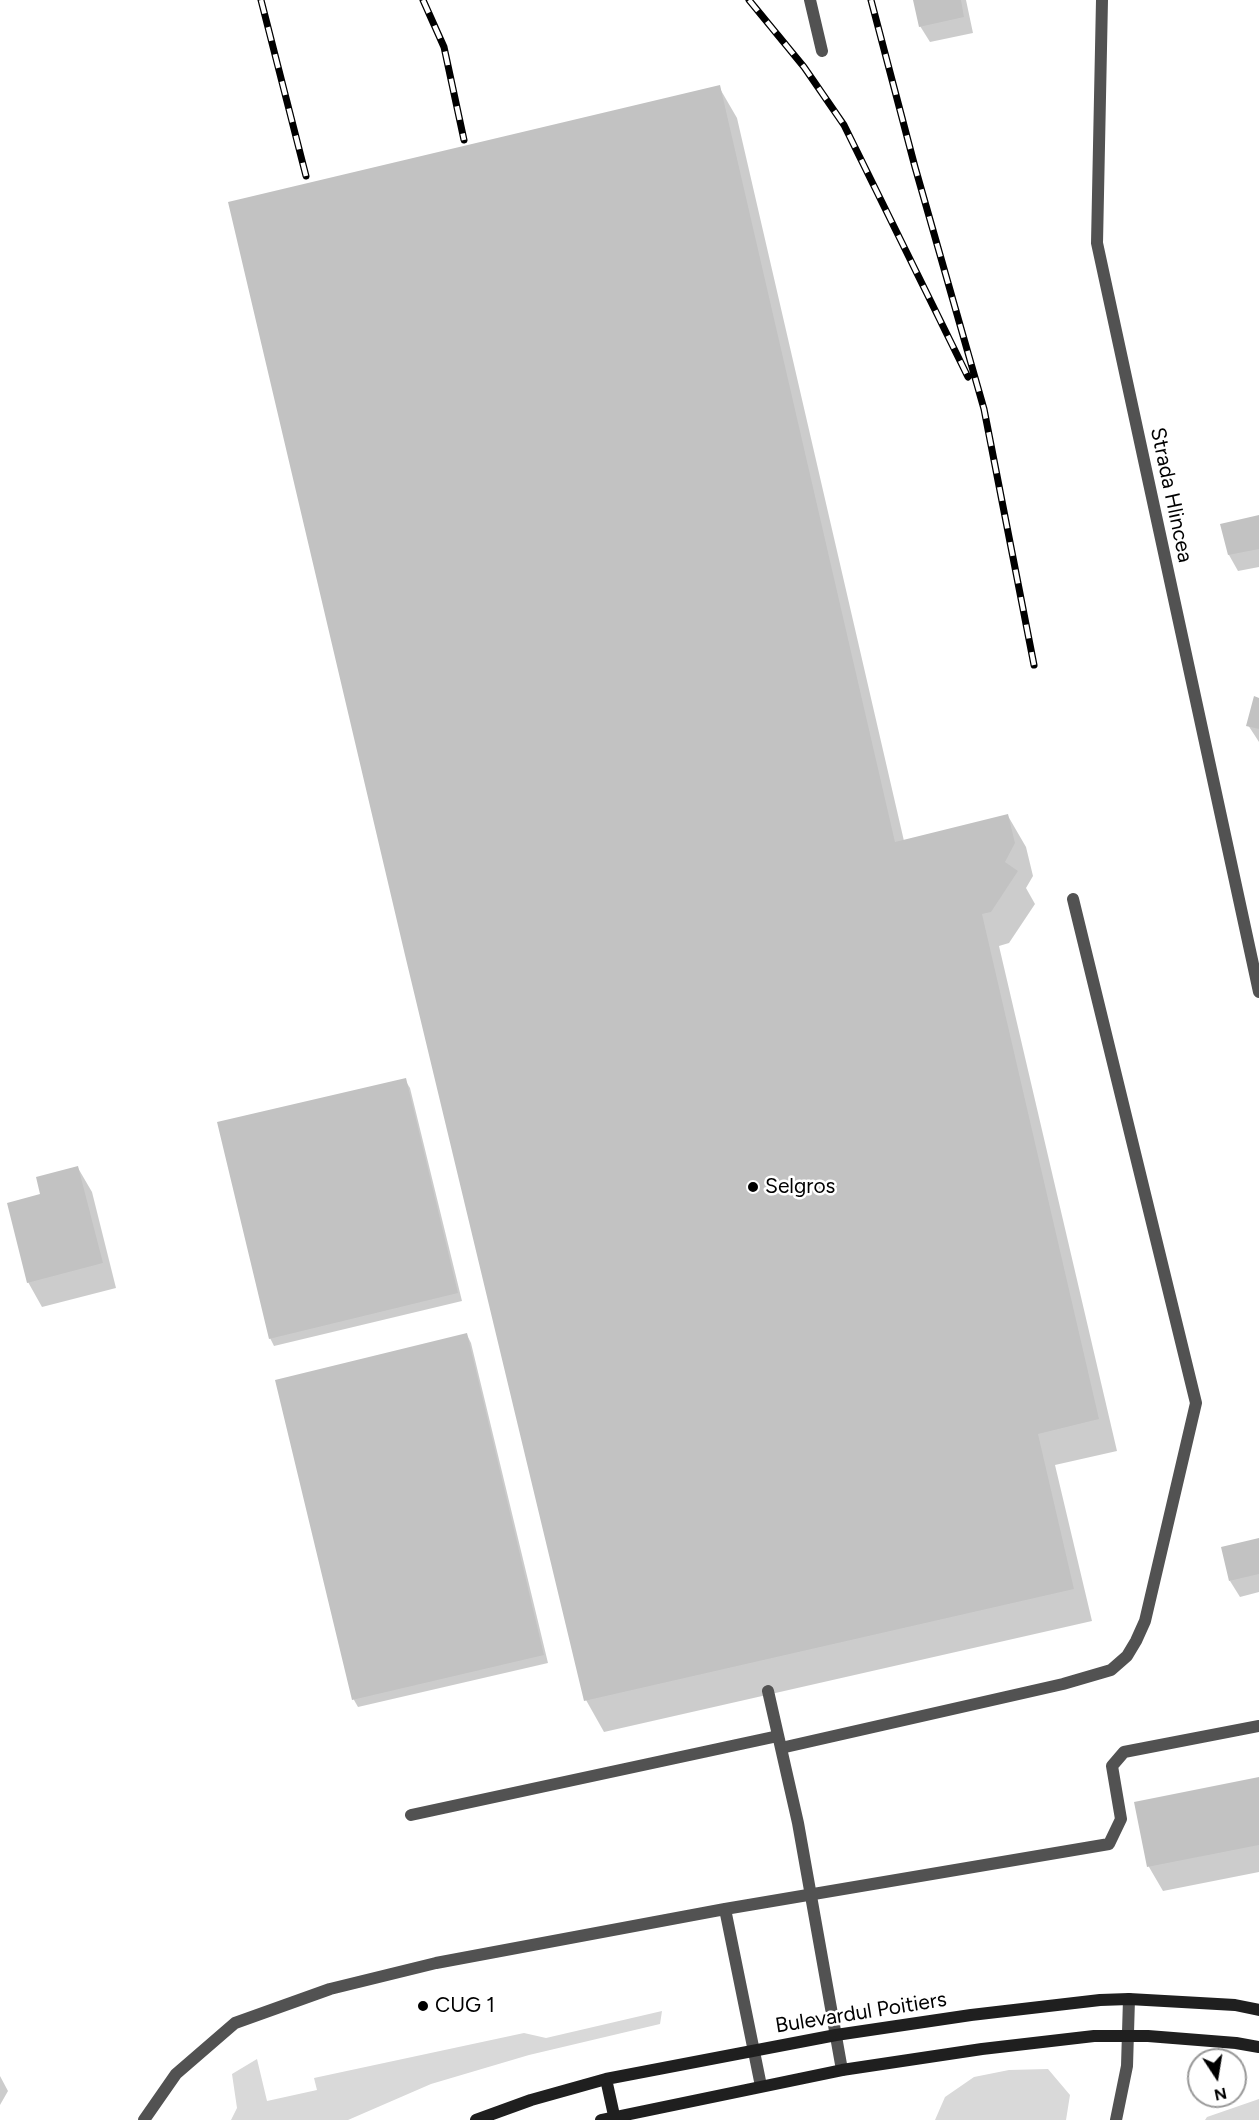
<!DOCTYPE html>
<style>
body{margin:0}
#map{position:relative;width:1259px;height:2120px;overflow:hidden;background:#fff;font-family:Figtree,sans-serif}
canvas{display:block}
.north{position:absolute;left:1187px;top:2048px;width:60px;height:60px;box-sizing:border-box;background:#fff;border:2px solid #999;border-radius:50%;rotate:168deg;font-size:16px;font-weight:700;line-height:24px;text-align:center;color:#000}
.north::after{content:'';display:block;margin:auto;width:21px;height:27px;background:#000;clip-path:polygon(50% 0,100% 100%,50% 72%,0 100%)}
</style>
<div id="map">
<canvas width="1259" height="2120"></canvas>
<div class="north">N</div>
</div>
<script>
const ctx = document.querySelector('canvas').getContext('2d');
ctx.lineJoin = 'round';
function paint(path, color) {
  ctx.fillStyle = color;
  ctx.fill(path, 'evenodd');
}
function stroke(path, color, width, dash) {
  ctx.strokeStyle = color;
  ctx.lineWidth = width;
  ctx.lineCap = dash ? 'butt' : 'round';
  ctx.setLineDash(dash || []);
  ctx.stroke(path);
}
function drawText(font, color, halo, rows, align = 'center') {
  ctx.font = font + ' Figtree,sans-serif';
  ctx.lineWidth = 5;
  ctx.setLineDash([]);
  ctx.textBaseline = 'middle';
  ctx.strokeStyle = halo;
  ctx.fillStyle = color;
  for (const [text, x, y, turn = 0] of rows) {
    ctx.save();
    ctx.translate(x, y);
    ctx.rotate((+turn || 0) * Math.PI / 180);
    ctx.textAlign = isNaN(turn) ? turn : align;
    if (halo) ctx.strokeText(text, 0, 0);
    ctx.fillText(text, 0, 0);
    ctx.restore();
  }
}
const green = new Path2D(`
 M 662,2011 L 660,2024 L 529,2055 L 431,2084 L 348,2120 L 231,2120 L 237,2108 L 232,2074 L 257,2059 L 267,2101 L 317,2090 L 314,2078 L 524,2033 L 546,2038 Z
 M 1048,2069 L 1070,2095 L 1066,2120 L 935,2120 L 945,2097 L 974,2077 L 1009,2070 Z
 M 1259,2099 L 1259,2120 L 1205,2120 L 1207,2117 Z`);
const shadow = new Path2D(`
 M 915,0 L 966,0 L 973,33 L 930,42 L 920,26 Z
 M 719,87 L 737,118 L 904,841 L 1008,816 L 1026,847 L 1033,876 L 1026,888 L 1035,904 L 1009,943 L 999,946 L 1117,1451 L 1055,1465 L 1092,1621 L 604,1732 L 586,1700 Z
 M 1259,517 L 1259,567 L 1238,571 L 1229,555 L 1222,525 Z
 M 1259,699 L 1259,742 L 1248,725 Z
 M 405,1080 L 410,1088 L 462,1301 L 274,1346 L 270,1338 Z
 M 78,1168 L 92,1192 L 116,1288 L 42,1307 L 28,1282 L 42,1195 Z
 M 467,1335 L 471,1343 L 548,1663 L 358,1707 L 354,1700 L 276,1381 Z
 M 1259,1539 L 1259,1592 L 1240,1597 L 1230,1581 Z
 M 1259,1778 L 1259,1872 L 1163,1891 L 1149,1867 L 1136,1803 Z
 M 0,2076 L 8,2091 L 0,2105 Z`);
const building = new Path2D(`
 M 913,0 L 961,0 L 964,17 L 919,27 Z
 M 720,85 L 895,842 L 1008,814 L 1015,843 L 1005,862 L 1018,871 L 991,912 L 982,914 L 1099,1419 L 1038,1434 L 1074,1589 L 584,1701 L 405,955 L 228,202 Z
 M 1259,515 L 1259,549 L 1228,555 L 1220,524 Z
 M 1254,696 L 1259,698 L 1259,729 L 1246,726 Z
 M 406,1078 L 458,1293 L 269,1339 L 217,1122 Z
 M 78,1166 L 103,1263 L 27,1283 L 7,1203 L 40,1194 L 36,1177 Z
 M 467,1333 L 544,1655 L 352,1700 L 275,1380 Z
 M 1259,1538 L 1259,1574 L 1229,1581 L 1221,1547 Z
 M 1259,1777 L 1259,1845 L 1147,1867 L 1134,1802 Z`);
const lane = new Path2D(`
 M 810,0 L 822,51
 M 768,1691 L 798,1823 L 842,2070
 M 781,1748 L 1063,1684 L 1111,1670 L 1127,1656 L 1136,1641 L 1145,1621 L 1196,1403 L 1073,899
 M 411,1815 L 778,1736
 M 725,1909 L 1109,1844 L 1121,1819 L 1112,1766 L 1124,1752 L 1259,1726
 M 144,2120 L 176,2074 L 235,2023 L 330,1989 L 436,1963 L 725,1909 L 761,2086
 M 1116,2120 L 1127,2066 L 1129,1999`);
const street = new Path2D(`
 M 1102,0 L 1097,243 L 1259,992`);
const secondary = new Path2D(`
 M 606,2079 L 615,2120
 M 476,2120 L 531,2100 L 606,2079 L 836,2035 L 971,2015 L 1100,2000 L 1129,1999 L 1235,2005 L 1259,2010
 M 601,2120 L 842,2070 L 982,2049 L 1094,2036 L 1148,2036 L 1236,2043 L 1259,2047`);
const rail = new Path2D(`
 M 261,0 L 306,176
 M 423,0 L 444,47 L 464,140
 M 749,0 L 804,67 L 844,125 L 968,377
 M 871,0 L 915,167 L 984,409 L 1034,665`);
const markers = [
 [753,1187,6,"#000"],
 [423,2006,6,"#000"]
];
const streetNames = [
 ["Strada Hlincea",1171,495,78],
 ["Bulevardul Poitiers",861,2013,-9]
];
const poiNames = [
 ["Selgros",765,1187],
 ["CUG 1",435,2006]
];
paint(green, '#d9d9d9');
paint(shadow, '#0003');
paint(building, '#c2c2c2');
stroke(lane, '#525252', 12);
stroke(street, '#525252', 12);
stroke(secondary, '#1f1f1f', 12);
stroke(rail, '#000', 7);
stroke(rail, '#fff', 4.5, [14]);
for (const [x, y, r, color] of markers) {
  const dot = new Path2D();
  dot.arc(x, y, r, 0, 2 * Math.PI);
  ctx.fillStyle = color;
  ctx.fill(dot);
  stroke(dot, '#fff', 2);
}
drawText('21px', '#000', '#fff', streetNames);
drawText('21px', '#000', '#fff', poiNames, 'left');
</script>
